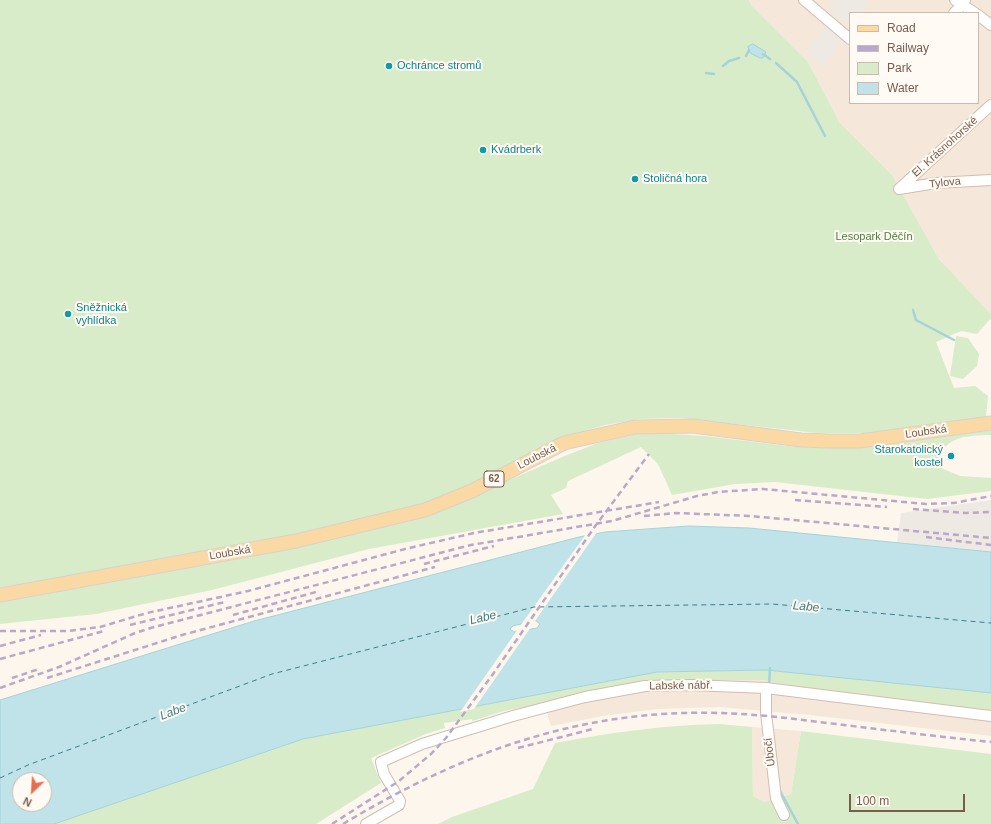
<!DOCTYPE html>
<meta charset="utf-8">
<style>
body{margin:0}
#map{position:relative;width:991px;height:824px;overflow:hidden;background:#fdf6ec;font-family:Arial,sans-serif}
canvas{display:block}
.legend{position:absolute;left:849px;top:12px;width:130px;height:92px;box-sizing:border-box;background:#fffaf3;border:1px solid #cabbb1;margin:0;padding:5px 7px;list-style:none;font-size:12px;color:#7a5c4d}
.legend li{display:flex;align-items:center;gap:8px;height:20px}
.legend b{width:20px;border:1px solid #cabbb1}
.north{position:absolute;left:12px;top:772px;width:40px;height:40px;box-sizing:border-box;background:#fffaf3;border:1px solid #cabbb1;border-radius:50%;rotate:205deg;font-size:11px;font-weight:700;line-height:16px;text-align:center;color:#7a5c4d}
.north::after{content:'';display:block;margin:auto;width:14px;height:18px;background:#e76f51;clip-path:polygon(50% 0,100% 100%,50% 72%,0 100%)}
.scale{position:absolute;left:849px;top:794px;width:116px;height:18px;box-sizing:border-box;border:2px solid #7a5c4d;border-top:0;padding-left:5px;font-size:12px;line-height:14px;white-space:nowrap;color:#7a5c4d;-webkit-text-stroke:3px #fffaf3;paint-order:stroke}
</style>
<div id="map">
<canvas width="991" height="824"></canvas>
<ul class="legend">
<li><b style="height:5px;background:#fbd9a5"></b>Road</li>
<li><b style="height:5px;background:#b9a8c9"></b>Railway</li>
<li><b style="height:11px;background:#d8ecc9"></b>Park</li>
<li><b style="height:11px;background:#bfe3e8"></b>Water</li>
</ul>
<div class="north">N</div>
<div class="scale">100 m</div>
</div>
<script>
const ctx = document.querySelector('canvas').getContext('2d');
ctx.lineJoin = 'round';
function paint(path, color) {
  ctx.fillStyle = color;
  ctx.fill(path, 'evenodd');
}
function stroke(path, color, width, dash) {
  ctx.strokeStyle = color;
  ctx.lineWidth = width;
  ctx.lineCap = dash ? 'butt' : 'round';
  ctx.setLineDash(dash || []);
  ctx.stroke(path);
}
function drawText(font, color, halo, rows, align = 'center') {
  ctx.font = font + ' Arial,sans-serif';
  ctx.lineWidth = 4;
  ctx.setLineDash([]);
  ctx.textBaseline = 'middle';
  ctx.strokeStyle = halo;
  ctx.fillStyle = color;
  for (const [text, x, y, turn = 0] of rows) {
    ctx.save();
    ctx.translate(x, y);
    ctx.rotate((+turn || 0) * Math.PI / 180);
    ctx.textAlign = isNaN(turn) ? turn : align;
    if (halo) ctx.strokeText(text, 0, 0);
    ctx.fillText(text, 0, 0);
    ctx.restore();
  }
}
const residential = new Path2D(`
 M 749,0 L 991,0 L 991,314 L 939,259 L 892,175 L 840,123 L 808,62 L 752,6 ZM 850,13 L 978,13 L 978,103 L 850,103 Z
 M 720,680 L 761,680 L 991,712 L 991,736 L 810,715 L 719,707 L 658,709 L 603,716 L 551,726 L 544,703 L 647,683 Z
 M 752,727 L 801,731 L 791,794 L 764,802 L 753,796 Z`);
const industrial = new Path2D(`
 M 834,0 L 870,0 L 862,13 L 850,13 L 850,25 L 827,11 Z
 M 825,25 L 843,37 L 824,66 L 806,54 Z
 M 991,500 L 991,552 L 897,542 L 901,513 Z`);
const green = new Path2D(`
 M 0,0 L 749,0 L 752,6 L 808,62 L 840,123 L 892,175 L 939,259 L 991,314 L 991,318 L 977,334 L 961,331 L 936,342 L 954,388 L 975,386 L 988,396 L 986,417 L 873,433 L 817,433 L 680,418 L 640,419 L 606,425 L 562,437 L 471,485 L 419,506 L 295,536 L 0,588 Z
 M 956,336 L 968,338 L 979,354 L 977,366 L 963,379 L 950,376 Z
 M 991,430 L 991,435 C 967,435 938,437 939,467 L 960,476 L 991,478 L 991,491 L 927,499 L 775,482 L 735,484 L 672,495 L 658,464 L 641,447 L 568,481 L 566,488 L 551,495 L 563,514 L 369,549 L 212,590 L 96,614 L 0,624 L 0,600 L 290,548 L 421,518 L 567,455 L 598,443 L 644,432 L 705,436 L 796,447 L 854,448 Z
 M 766,670 L 991,693 L 991,712 L 855,696 L 761,680 L 720,680 L 647,683 L 504,711 L 472,721 L 472,719 L 444,723 L 445,728 L 426,734 L 371,758 L 381,783 L 316,824 L 54,824 L 303,739 L 657,672 Z
 M 719,724 L 752,727 L 753,796 L 764,802 L 791,794 L 801,731 L 991,754 L 991,824 L 438,824 L 452,817 L 533,789 L 555,743 C 609,733 663,725 719,724 Z`);
const water = new Path2D(`
 M 753,44 L 766,52 L 763,58 L 760,58 L 750,53 L 748,47 Z
 M 689,526 L 749,528 L 991,552 L 991,693 L 766,670 L 657,672 L 303,739 L 54,824 L 0,824 L 0,700 L 254,621 L 579,537 L 605,532 ZM 536,621 L 540,624 L 537,628 L 514,632 L 510,629 L 513,626 ZM 20,780 L 44,780 L 44,804 L 20,804 Z`);
const pier = new Path2D(`
 M 597,532 L 533,624 L 520,626 L 586,534 Z
 M 531,627 L 474,709 L 460,712 L 518,629 Z`);
const stream = new Path2D(`
 M 763,54 L 770,59
 M 746,56 L 749,50
 M 776,63 L 797,82 L 825,136
 M 723,66 L 729,61 L 739,58
 M 706,73 L 714,74
 M 913,310 L 916,320 L 954,340
 M 769,687 L 770,668
 M 779,789 L 798,824`);
const ferry = new Path2D(`
 M 0,778 L 28,765 L 272,674 L 534,607 L 772,604 L 991,623`);
const minor = new Path2D(`
 M 804,0 L 850,39
 M 955,0 L 975,13
 M 954,13 L 963,4 L 965,0
 M 978,15 L 991,25
 M 899,189 L 991,105
 M 899,189 L 936,183 L 991,180
 M 766,688 L 766,713 L 776,798 L 784,815
 M 366,824 L 399,805 L 400,801 L 384,774 L 381,762 L 422,744 L 513,716 L 585,697 L 645,686 L 691,685 L 766,688 L 991,716`);
const major = new Path2D(`
 M 0,595 L 296,541 L 425,510 L 472,491 L 564,443 L 635,427 L 693,426 L 801,440 L 830,441 L 860,441 L 991,423`);
const rail = new Path2D(`
 M 795,500 L 887,507
 M 913,509 L 965,513 L 991,512
 M 644,516 L 676,513 L 750,516 L 991,538
 M 926,537 L 991,545
 M 424,564 L 494,546
 M 233,615 L 316,592
 M 130,625 L 225,602
 M 0,631 L 68,631 L 100,627 L 147,613 L 248,591 L 405,549 L 474,533 L 659,502
 M 0,646 L 41,635
 M 0,659 L 104,631
 M 12,678 L 39,669
 M 47,678 L 182,635 L 435,567
 M 0,688 L 59,667 L 135,633 L 154,627 L 471,545 L 612,521 L 697,496 L 718,492 L 763,489 L 926,504 L 954,503 L 991,496
 M 518,748 L 593,729
 M 332,824 L 399,781 L 431,754 L 446,738 L 493,674 L 596,525 L 649,454
 M 343,824 C 461,753 579,709 719,713 C 761,714 802,720 844,725 C 893,731 942,737 991,742`);
const markers = [
 [389,66,4,"#0f9aa8"],
 [483,150,4,"#0f9aa8"],
 [635,179,4,"#0f9aa8"],
 [68,314,4,"#0f9aa8"],
 [951,456,4,"#0f9aa8"]
];
const shields = [
 [494,479,20]
];
const shieldNames = [
 ["62",494,479]
];
const cultureNames = [
 ["Ochránce stromů",397,66],
 ["Kvádrberk",491,150],
 ["Stoličná hora",643,179],
 ["Sněžnická",76,308],
 ["vyhlídka",76,321],
 ["Starokatolický",943,450,"right"],
 ["kostel",943,463,"right"]
];
const streetNames = [
 ["El. Krásnohorské",945,147,-42],
 ["Tylova",945,183,-6],
 ["Loubská",926,432,-8],
 ["Loubská",537,457,-27],
 ["Loubská",230,553,-10],
 ["Labské nábř.",681,686,-1],
 ["Úbočí",770,752,-97]
];
const parkNames = [
 ["Lesopark Děčín",874,237]
];
const waterNames = [
 ["Labe",806,607,5],
 ["Labe",483,618,-13],
 ["Labe",173,712,-21]
];
paint(residential, '#f5e8da');
paint(industrial, '#efe9e4');
paint(green, '#d8ecc9');
paint(water, '#bfe3e8');
stroke(water, '#a5d3da', 1);
paint(pier, '#fdf6ec');
stroke(stream, '#a5d3da', 2.5);
stroke(ferry, '#437c86', 1, [5, 4]);
stroke(minor, '#d1beb0', 12);
stroke(major, '#dad1cd', 15);
stroke(minor, '#fff', 10);
stroke(major, '#fbd9a5', 13);
stroke(rail, '#b9a8c9', 2.5, [6, 4]);
for (const [x, y, r, color] of markers) {
  const dot = new Path2D();
  dot.arc(x, y, r, 0, 2 * Math.PI);
  ctx.fillStyle = color;
  ctx.fill(dot);
  stroke(dot, '#fffaf3', 1.5);
}
for (const [x, y, w] of shields) {
  const box = new Path2D();
  box.roundRect(x - w / 2, y - 8, w, 16, 3);
  ctx.fillStyle = '#fffaf3';
  ctx.fill(box);
  stroke(box, '#7a5c4d', 1);
}
drawText('bold 10px', '#7a5c4d', null, shieldNames);
drawText('11px', '#0d838f', '#fffaf3', cultureNames, 'left');
drawText('11px', '#7a5c4d', '#fffaf3', streetNames);
drawText('11px', '#537a41', '#fffaf3', parkNames);
drawText('italic 12px', '#437c86', '#fffaf3', waterNames);
</script>
